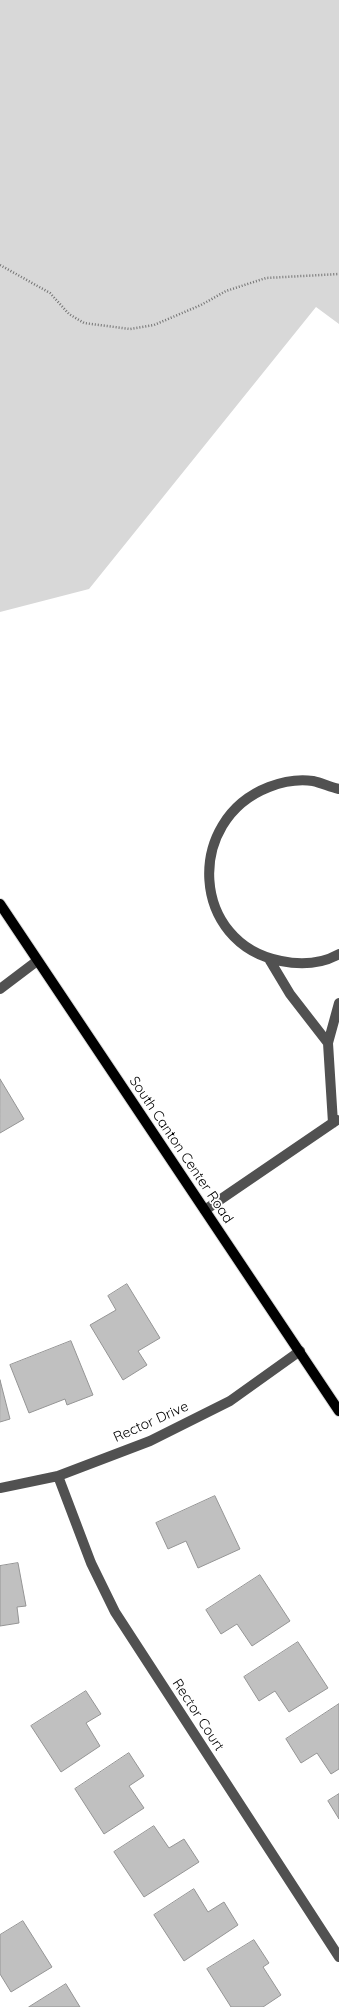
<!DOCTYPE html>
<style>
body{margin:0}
canvas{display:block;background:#fff}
</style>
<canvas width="339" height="2007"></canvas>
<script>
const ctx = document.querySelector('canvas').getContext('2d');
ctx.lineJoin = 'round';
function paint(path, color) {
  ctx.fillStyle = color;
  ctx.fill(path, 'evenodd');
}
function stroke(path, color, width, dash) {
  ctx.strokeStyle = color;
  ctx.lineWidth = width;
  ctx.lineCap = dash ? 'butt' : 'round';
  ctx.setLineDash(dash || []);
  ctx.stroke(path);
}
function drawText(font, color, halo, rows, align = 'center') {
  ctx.font = font + ' Quicksand,sans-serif';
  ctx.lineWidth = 3.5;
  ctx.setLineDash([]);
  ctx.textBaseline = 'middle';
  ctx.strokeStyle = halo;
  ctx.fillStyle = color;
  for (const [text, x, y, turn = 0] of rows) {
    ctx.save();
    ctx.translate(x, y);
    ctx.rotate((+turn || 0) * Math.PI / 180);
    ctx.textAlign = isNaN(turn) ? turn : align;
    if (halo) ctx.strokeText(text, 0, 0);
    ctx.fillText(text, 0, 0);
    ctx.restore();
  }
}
const green = new Path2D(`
 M 0,0 L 339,0 L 339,324 L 316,307 L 89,589 L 0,612 Z`);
const building = new Path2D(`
 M 0,1079 L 24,1119 L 0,1133 Z
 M 127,1284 L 160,1338 L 138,1351 L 147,1365 L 123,1380 L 90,1325 L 116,1310 L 108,1296 Z
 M 71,1341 L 93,1395 L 67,1405 L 65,1399 L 29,1413 L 10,1365 Z
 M 0,1380 L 10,1419 L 0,1422 Z
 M 215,1496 L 240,1549 L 198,1568 L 186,1541 L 168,1549 L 156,1523 Z
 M 18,1563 L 26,1606 L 17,1607 L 19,1623 L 0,1626 L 0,1566 Z
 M 260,1575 L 290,1621 L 252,1646 L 237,1624 L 221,1634 L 206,1610 Z
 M 298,1642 L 328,1688 L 289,1712 L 275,1691 L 259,1701 L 244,1677 Z
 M 86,1691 L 101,1714 L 86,1723 L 100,1746 L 61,1772 L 31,1726 Z
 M 339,1704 L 339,1769 L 331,1774 L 317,1753 L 301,1763 L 286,1739 Z
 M 129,1753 L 144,1776 L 129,1786 L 144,1808 L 104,1834 L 75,1789 Z
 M 339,1794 L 339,1819 L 328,1801 Z
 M 154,1826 L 169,1848 L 184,1839 L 199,1862 L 144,1897 L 114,1852 Z
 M 194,1889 L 208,1912 L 224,1902 L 238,1925 L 184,1961 L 154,1915 Z
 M 23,1921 L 52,1967 L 11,1992 L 0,1974 L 0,1935 Z
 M 254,1940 L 269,1963 L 263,1967 L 281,1995 L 263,2007 L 231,2007 L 207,1969 Z
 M 66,1984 L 80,2007 L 29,2007 Z`);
const path = new Path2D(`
 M 0,265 L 50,293 L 69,314 L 84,323 L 130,329 L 154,325 L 201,305 L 226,291 L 266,278 L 339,274`);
const minor = new Path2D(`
 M 339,789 C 330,787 322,783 313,781 C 299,779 282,782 269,787 C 184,820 191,944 281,961 C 300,965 321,964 339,954
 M 269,959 L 290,994 L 328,1043 L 333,1123
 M 0,989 L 37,961
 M 328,1043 L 339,1003
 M 205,1210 L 337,1120
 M 58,1476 L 91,1563 L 115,1612 L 339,1957
 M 0,1488 L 58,1476 L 150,1441 L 230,1401 L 300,1351`);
const major = new Path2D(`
 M 0,904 L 339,1411`);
const streetNames = [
 ["South Canton Center Road",181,1150,56],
 ["Rector Drive",151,1422,-24],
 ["Rector Court",198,1715,57]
];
paint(green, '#d8d8d8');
paint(building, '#c0c0c0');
stroke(building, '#959595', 1);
stroke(major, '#dbdbdb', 12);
stroke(path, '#737373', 2.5, [1, 2]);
stroke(minor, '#515151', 10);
stroke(major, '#000', 10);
drawText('14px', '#000', '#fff', streetNames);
</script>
